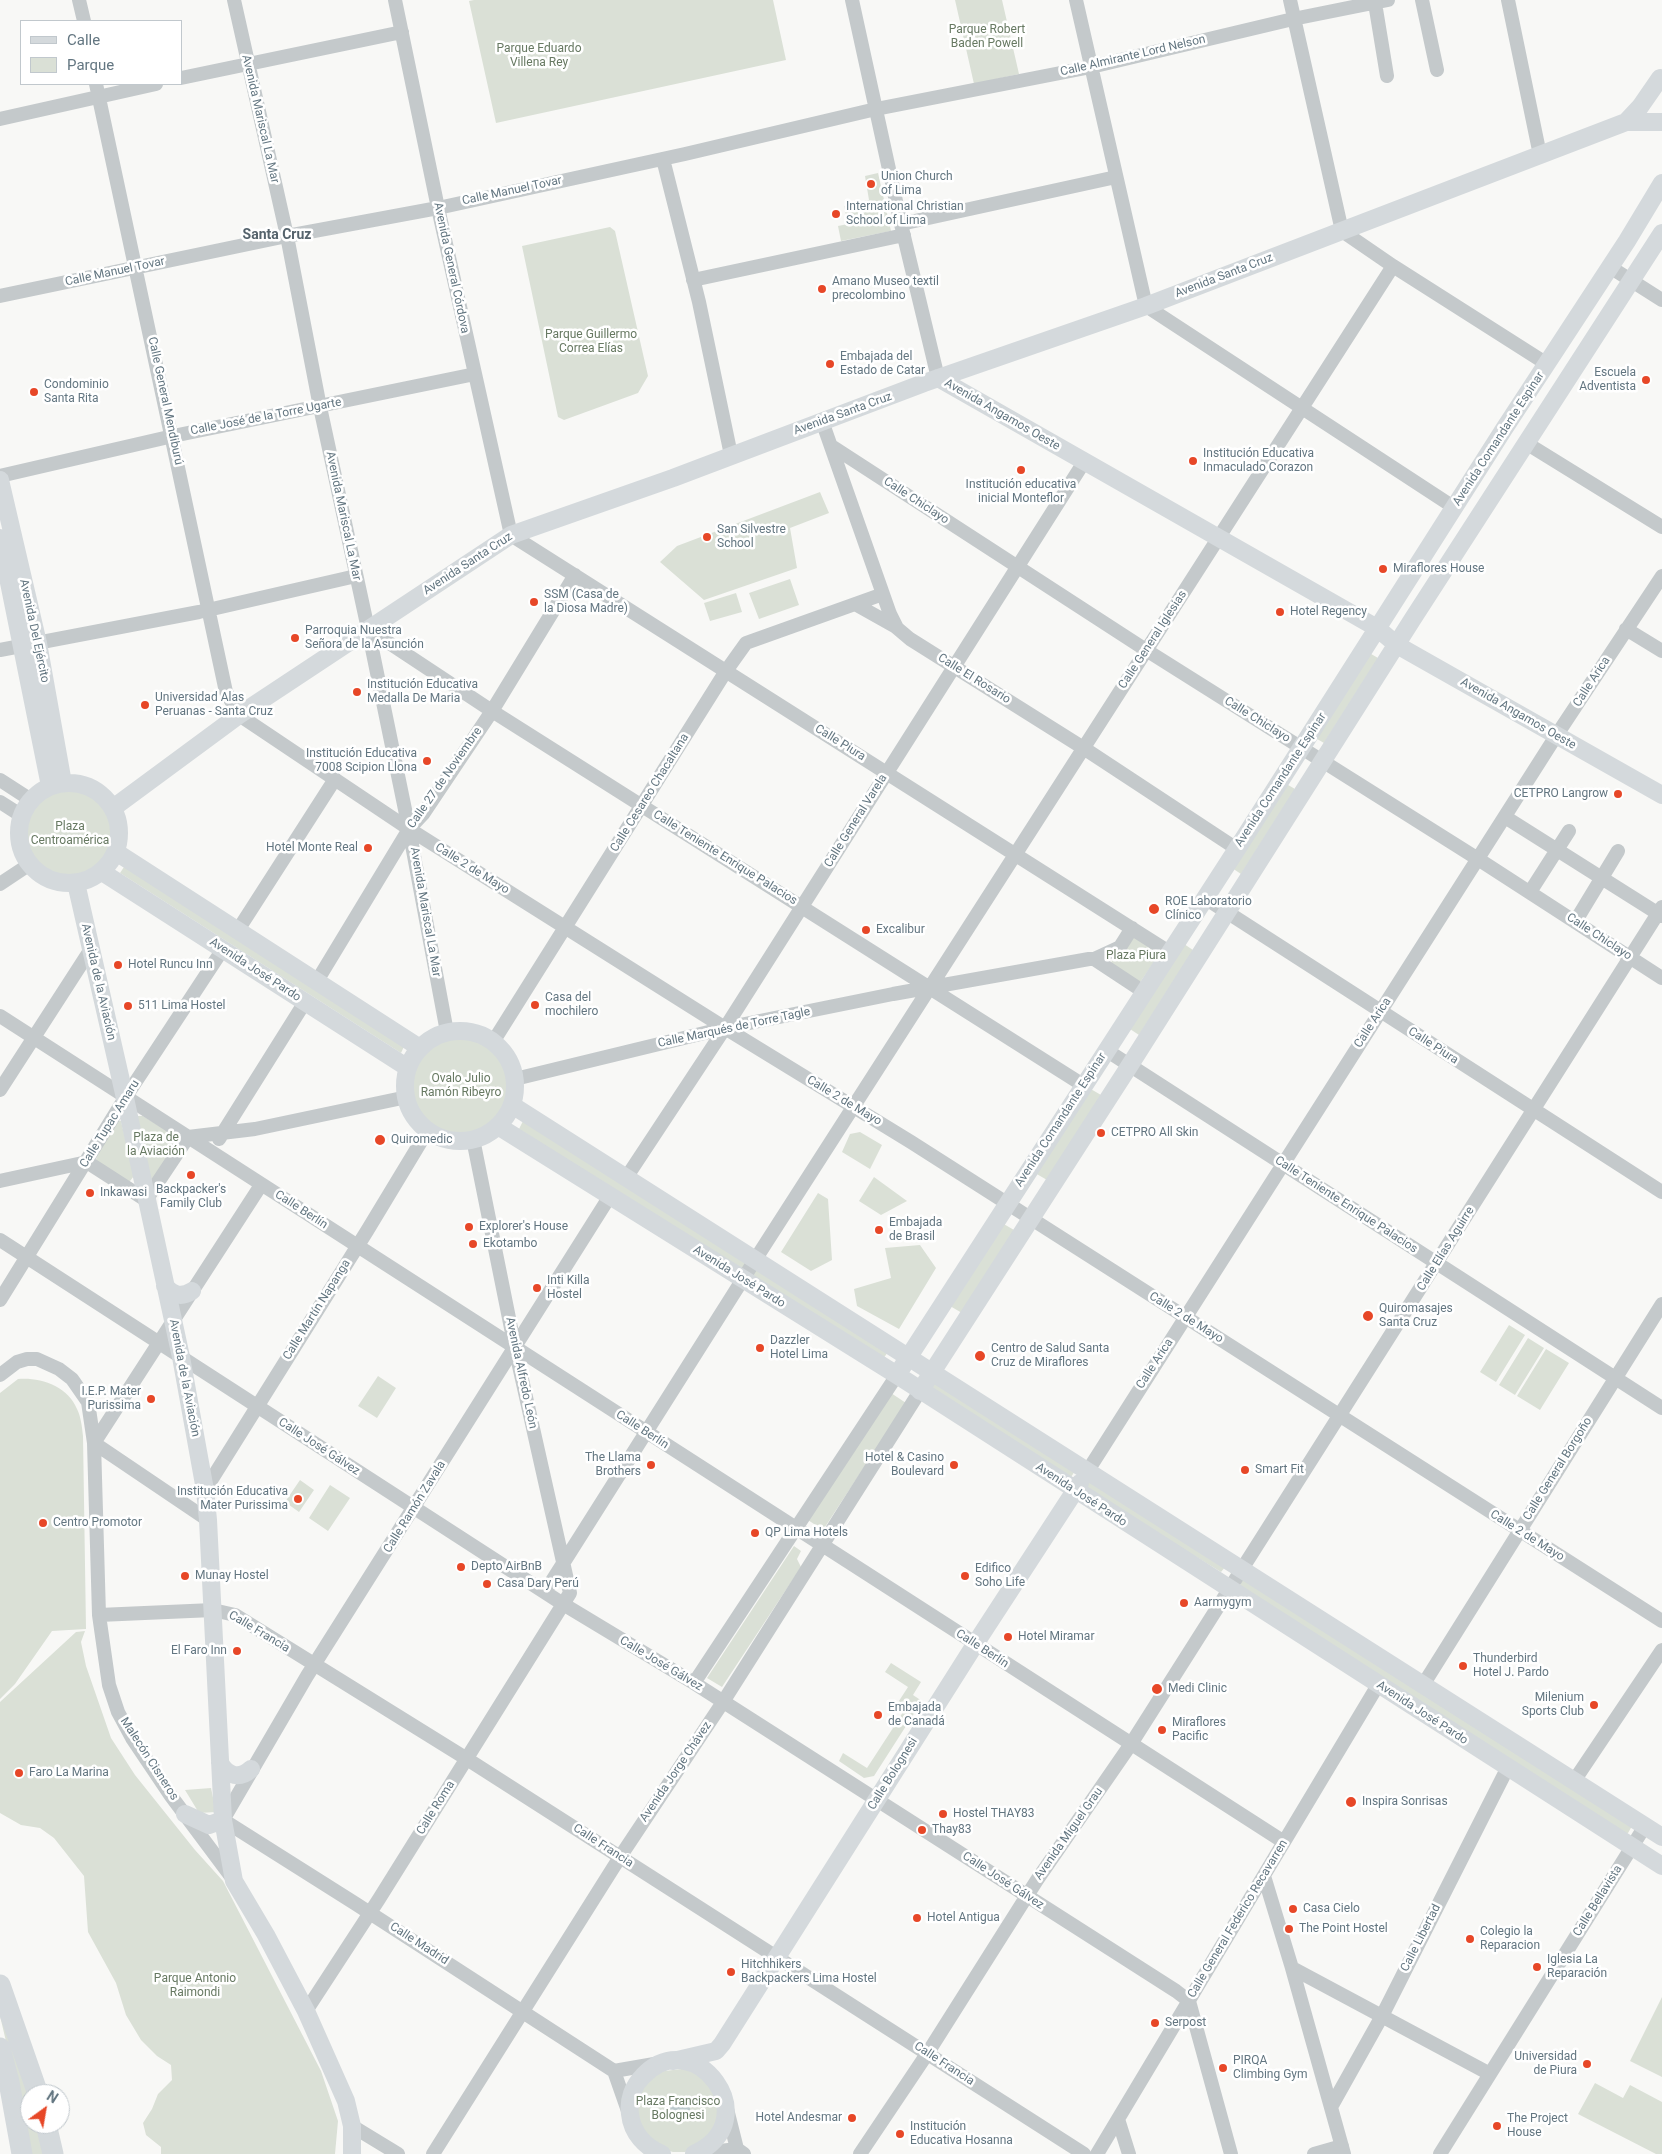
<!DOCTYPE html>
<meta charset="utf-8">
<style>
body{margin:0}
#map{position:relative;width:1662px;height:2154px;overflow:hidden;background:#f8f8f6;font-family:Roboto,sans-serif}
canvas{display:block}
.legend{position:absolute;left:20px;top:20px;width:162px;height:65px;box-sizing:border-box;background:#fff;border:1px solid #c1c8cd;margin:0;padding:6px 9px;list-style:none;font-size:15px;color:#637681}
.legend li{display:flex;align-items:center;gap:10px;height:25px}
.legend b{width:25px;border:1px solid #c1c8cd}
.north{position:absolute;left:20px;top:2084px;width:50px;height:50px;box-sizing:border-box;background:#fff;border:1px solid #c1c8cd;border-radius:50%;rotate:32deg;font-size:14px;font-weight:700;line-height:20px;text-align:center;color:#637681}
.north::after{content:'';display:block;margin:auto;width:18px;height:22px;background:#e74727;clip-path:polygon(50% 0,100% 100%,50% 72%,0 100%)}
</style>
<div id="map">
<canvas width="1662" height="2154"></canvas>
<ul class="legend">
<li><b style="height:6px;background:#d4d9dc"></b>Calle</li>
<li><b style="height:14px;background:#dae0d6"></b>Parque</li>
</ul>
<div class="north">N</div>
</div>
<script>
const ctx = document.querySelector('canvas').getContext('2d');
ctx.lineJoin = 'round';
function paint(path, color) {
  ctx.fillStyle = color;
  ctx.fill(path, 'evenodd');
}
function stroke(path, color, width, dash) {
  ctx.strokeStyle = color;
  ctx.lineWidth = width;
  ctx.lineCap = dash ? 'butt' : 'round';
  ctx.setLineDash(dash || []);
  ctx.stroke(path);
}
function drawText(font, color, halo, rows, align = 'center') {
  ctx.font = font + ' Roboto,sans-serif';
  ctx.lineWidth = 5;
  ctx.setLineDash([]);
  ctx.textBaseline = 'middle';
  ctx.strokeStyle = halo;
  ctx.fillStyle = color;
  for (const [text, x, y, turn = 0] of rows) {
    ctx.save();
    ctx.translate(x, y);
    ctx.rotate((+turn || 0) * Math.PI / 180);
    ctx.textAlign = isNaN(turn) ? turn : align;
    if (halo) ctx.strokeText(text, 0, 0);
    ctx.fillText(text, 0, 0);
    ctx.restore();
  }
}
const green = new Path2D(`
 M 474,0 L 773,0 L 786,60 L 496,123 L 469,1 Z
 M 955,0 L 1002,0 L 1019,74 L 974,84 Z
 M 878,173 L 891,231 L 841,241 L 838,226 L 848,224 L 844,206 L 869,200 L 865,176 Z
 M 610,227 L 615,231 L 648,376 L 638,393 L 564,420 L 558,417 L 522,246 Z
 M 820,492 L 829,513 L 790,528 L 797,568 L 704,600 L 660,562 L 677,546 Z
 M 790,579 L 799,605 L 759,619 L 749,593 Z
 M 736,593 L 742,612 L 710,621 L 704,603 Z
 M 1366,651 L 1378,658 L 1324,743 L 1312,736 Z
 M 1283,782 L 1295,789 L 1241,874 L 1229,866 Z
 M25 834a45 45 0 1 1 90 0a45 45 0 1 1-90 0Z
 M 128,861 L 408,1038 L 401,1053 L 120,873 Z
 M 1130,931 L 1156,948 L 1158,956 L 1141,981 L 1136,983 L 1109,966 Z
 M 1181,942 L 1193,950 L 1139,1035 L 1127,1027 Z
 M411 1086a50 50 0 1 1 100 0a50 50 0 1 1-100 0Z
 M 1089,1088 L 1101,1095 L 1047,1180 L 1035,1173 Z
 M 138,1116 L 143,1116 L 172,1134 L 174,1146 L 153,1179 L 150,1179 L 134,1119 Z
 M 524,1119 L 890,1349 L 883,1359 L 519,1129 Z
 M 118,1121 L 121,1121 L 134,1176 L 130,1181 L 127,1182 L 96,1160 L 97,1153 Z
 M 860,1132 L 882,1145 L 870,1169 L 842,1152 L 850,1134 Z
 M 874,1177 L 907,1201 L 881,1215 L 859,1201 Z
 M 818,1193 L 828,1199 L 832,1260 L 811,1271 L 781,1252 Z
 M 1002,1223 L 1014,1230 L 962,1313 L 950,1306 Z
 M 920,1245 L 936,1268 L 899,1329 L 857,1306 L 854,1289 L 891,1278 L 885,1248 Z
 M 1509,1325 L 1525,1335 L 1496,1382 L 1480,1372 Z
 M 1528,1338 L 1544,1348 L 1515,1395 L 1499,1385 Z
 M 1546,1349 L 1569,1363 L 1540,1410 L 1517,1396 Z
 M 378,1376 L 396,1388 L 377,1418 L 358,1406 Z
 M 18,1379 C 40,1377 68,1386 77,1409 C 81,1417 82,1427 83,1436 L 86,1629 L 52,1631 L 15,1684 L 0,1699 L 0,1393 Z
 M 935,1381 L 1075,1471 L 1071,1477 L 932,1392 L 932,1385 Z
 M 891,1393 L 906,1403 L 823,1530 L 808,1520 Z
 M 1091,1479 L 1226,1566 L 1221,1572 L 1087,1490 L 1087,1482 Z
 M 300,1480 L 314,1490 L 299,1512 L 285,1502 Z
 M 330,1485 L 350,1498 L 328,1531 L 309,1518 Z
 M 794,1546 L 801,1551 L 797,1559 L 801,1567 L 722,1687 L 707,1678 Z
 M 1245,1577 L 1632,1826 L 1628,1833 L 1624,1835 L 1240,1589 L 1241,1580 Z
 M 85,1631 L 81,1642 L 86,1666 L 111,1738 L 135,1775 L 195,1850 L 223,1881 L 321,2071 L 338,2121 L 335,2154 L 161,2154 L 161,2147 L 146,2135 L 143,2123 L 152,2109 L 158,2094 L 172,2080 L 171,2065 L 157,2056 L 141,2040 L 126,2015 L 116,1983 L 88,1932 L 84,1876 L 54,1838 L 40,1828 L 21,1825 L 0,1813 L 0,1702 L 76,1632 Z
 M 891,1663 L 921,1682 L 913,1695 L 922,1701 L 874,1776 L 864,1778 L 839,1761 L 843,1753 L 867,1768 L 893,1728 L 886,1724 L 891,1716 L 898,1720 L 905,1709 L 897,1704 L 908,1687 L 885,1672 Z
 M 211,1788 L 216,1812 L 199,1813 L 185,1790 Z
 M 1662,1997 L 1662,2077 L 1630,2061 Z
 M 0,2016 C 16,2054 30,2083 30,2124 L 36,2124 L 44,2154 L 29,2154 L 14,2075 Z
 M 690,2068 L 716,2090 L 719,2123 L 696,2148 L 685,2152 L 673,2152 L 662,2149 L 637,2124 L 639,2089 L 656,2072 Z
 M 1595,2083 L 1623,2098 L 1630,2085 L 1662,2102 L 1662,2154 L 1656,2154 L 1578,2114 Z`);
const water = new Path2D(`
 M666 2109a12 12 0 1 1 24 0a12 12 0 1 1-24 0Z`);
const minor = new Path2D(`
 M 79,0 L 84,21
 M 234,0 L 287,236 L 320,407 L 368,629 L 409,829 L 447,1032
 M 395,0 L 438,208 L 511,535 L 1169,952
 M 852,0 L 901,224 L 938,378
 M 1076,0 L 1146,306 L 1455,508
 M 1290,0 L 1342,231 L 1393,266 L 1547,364
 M 1422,0 L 1437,70
 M 1508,0 L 1540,155
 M 1375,3 L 1387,76
 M 181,78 L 402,32
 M 96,84 L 226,692 L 239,715 L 409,829 L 725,1028 L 911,1142 L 1662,1621
 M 0,119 L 156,84
 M 663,159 L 699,302 L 731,455
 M 901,224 L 1116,177
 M 1610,267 L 1662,300
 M 693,280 L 904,235
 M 0,296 L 287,236 L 438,208 L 685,154 L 876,109 L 1091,67 L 1293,19 L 1388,0
 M 822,421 L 890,614 L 897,628 L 910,639 L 1085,749 L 1237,849
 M 1526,443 L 1662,527
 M 833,447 L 1146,650 L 1478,859 L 1662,978
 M 0,476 L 173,436 L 475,374
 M 855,604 L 896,627
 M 368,629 L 492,711 L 1083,1085
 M 1626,629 L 1662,651
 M 0,650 L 199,612 L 356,576
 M 0,780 L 31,800
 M 0,802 L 22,816
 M 1505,817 L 1662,916
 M 0,884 L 30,864
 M 1530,892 L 1569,831
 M 1205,898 L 1662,1192
 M 1575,922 L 1618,851
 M 238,930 L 335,779
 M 1094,959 L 1144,992
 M 317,981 L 409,829 L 423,814 L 492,711 L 575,575
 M 0,1016 L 1284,1842
 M 493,1042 L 726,671 L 746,643 L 883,594
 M 1106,1050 L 1662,1408
 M 515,1079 L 725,1028 L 893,994 L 1089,959 L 1094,959 L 1120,947 L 1132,928
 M 0,1090 L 91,949
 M 219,1139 L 305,1002
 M 626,1178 L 725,1028 L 1084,462
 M 0,1181 L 87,1162 L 146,1200 L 188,1137 L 255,1129 L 407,1097
 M 610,1196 L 307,1676 L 223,1820 L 356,1904 L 614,2071 L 628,2111
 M 0,1240 L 563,1604 L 694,1683 L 1176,1991 L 1189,2001 L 1231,2154
 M 0,1300 L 125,1098 L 223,949
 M 0,1375 L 17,1362 L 27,1359 L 37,1359 L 59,1369 L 72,1379 L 88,1402 L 94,1443 L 99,1615 L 109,1685 L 118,1712 L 132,1738 L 171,1796 L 233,1879
 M 1087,1472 L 1556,736 L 1662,576
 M 205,1490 L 367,1231 L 428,1130
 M 208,1520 L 94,1443 L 261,1185
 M 545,1592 L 755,1260 L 1393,266
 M 99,1615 L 213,1610 L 235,1615 L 467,1759 L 1084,2154
 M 694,1683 L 897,1375
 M 1423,1685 L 1662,1304
 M 1574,1781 L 1662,1650
 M 1264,1876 L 1292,1968 L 1344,2154
 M 1292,1968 L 1490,2074
 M 306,2011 L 379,1899 L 570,1593 L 515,1348 L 473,1139
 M 614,2071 L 660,2063
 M 1331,2107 L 1382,2016 L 1508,1767
 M 727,2109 L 737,2149
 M 1118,2119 L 1129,2154
 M 352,2126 L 398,2154
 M 433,2154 L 620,1857 L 723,1702 L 920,1391
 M 694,2154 L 737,2149 L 744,2154
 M 860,2154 L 927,2054 L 1037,1880 L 1131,1744 L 1662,907
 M 1097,2154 L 1378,1685
 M 1314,2154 L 1342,2146
 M 1440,2154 L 1645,1826`);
const major = new Path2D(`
 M 1626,122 L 1640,107 L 1660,78
 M 938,378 L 1377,628 L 1397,645 L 1411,653 L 1662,795
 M 0,480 L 38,643 L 63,783
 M 0,538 L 50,786
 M19 833a50 50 0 1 1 100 0a50 50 0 1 1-100 0Z
 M 113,808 L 239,715 L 511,535 L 673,478 L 924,383 L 1146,306 L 1626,122 L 1662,122
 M 116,852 L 420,1048
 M 102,872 L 408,1068
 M 76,883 L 125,1098 L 181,1357 L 205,1490 L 208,1520 L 223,1820 L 234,1881 L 266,1935 L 306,2011 L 346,2101 L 352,2126 L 352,2154
 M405 1086a55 55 0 1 1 110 0a55 55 0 1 1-110 0Z
 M 512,1105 L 1662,1837
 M 498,1126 L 897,1375 L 1662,1866
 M 165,1286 C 173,1295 181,1298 192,1291
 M 897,1375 L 1237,849 L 1504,429 L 1627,241 L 1662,183
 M 920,1391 L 1130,1065 L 1412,620 L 1662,233
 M 220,1763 C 228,1777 240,1779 251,1769
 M 185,1814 L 209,1825 L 223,1820
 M 673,2061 L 716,2051 L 722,2044 L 981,1635 L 1080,1483
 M 662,2154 C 645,2147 632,2133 630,2114 C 628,2100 633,2086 643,2076 C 694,2022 769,2120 694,2154`);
const highway = new Path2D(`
 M 0,1985 L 38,2094
 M 0,2048 L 9,2082 L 22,2154
 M 46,2124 L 53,2154`);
const markers = [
 [871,184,5,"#e74727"],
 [836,214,5,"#e74727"],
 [822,289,5,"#e74727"],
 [830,364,5,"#e74727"],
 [1646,380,5,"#e74727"],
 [34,392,5,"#e74727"],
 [1193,461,5,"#e74727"],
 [1021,470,5,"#e74727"],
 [707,537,5,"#e74727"],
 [1383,569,5,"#e74727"],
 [534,602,5,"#e74727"],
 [1280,612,5,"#e74727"],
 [295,638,5,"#e74727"],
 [357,692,5,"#e74727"],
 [145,705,5,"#e74727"],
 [427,761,5,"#e74727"],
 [1618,794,5,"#e74727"],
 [368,848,5,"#e74727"],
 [1154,909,6,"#e74727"],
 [866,930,5,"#e74727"],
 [118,965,5,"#e74727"],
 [535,1005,5,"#e74727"],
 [128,1006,5,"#e74727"],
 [1101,1133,5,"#e74727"],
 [380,1140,6,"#e74727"],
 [191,1175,5,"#e74727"],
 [90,1193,5,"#e74727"],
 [469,1227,5,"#e74727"],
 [879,1230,5,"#e74727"],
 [473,1244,5,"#e74727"],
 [537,1288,5,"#e74727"],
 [1368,1316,6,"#e74727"],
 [760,1348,5,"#e74727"],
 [980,1356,6,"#e74727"],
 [151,1399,5,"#e74727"],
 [651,1465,5,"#e74727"],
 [954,1465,5,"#e74727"],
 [1245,1470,5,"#e74727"],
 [298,1499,5,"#e74727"],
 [43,1523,5,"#e74727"],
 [755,1533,5,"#e74727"],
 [461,1567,5,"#e74727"],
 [185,1576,5,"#e74727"],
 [965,1576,5,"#e74727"],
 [487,1584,5,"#e74727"],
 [1184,1603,5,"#e74727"],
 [1008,1637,5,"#e74727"],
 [237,1651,5,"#e74727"],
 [1463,1666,5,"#e74727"],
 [1157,1689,6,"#e74727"],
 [1594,1705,5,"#e74727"],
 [878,1715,5,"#e74727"],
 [1162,1730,5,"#e74727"],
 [19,1773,5,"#e74727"],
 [1351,1802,6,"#e74727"],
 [943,1814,5,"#e74727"],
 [922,1830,5,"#e74727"],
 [1293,1909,5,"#e74727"],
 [917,1918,5,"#e74727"],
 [1289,1929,5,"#e74727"],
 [1470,1939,5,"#e74727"],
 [1537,1967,5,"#e74727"],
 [731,1972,5,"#e74727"],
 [1155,2023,5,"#e74727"],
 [1587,2064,5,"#e74727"],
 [1223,2068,5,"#e74727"],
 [852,2118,5,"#e74727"],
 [1497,2126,5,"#e74727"],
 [900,2134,5,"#e74727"]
];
const parkNames = [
 ["Parque Robert",987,30],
 ["Baden Powell",987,44],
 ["Parque Eduardo",539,49],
 ["Villena Rey",539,63],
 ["Parque Guillermo",591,335],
 ["Correa Elías",591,349],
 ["Plaza",70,827],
 ["Centroamérica",70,841],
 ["Plaza Piura",1136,956],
 ["Ovalo Julio",461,1079],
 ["Ramón Ribeyro",461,1093],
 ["Plaza de",156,1138],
 ["la Aviación",156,1152],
 ["Parque Antonio",195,1979],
 ["Raimondi",195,1993],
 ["Plaza Francisco",678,2102],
 ["Bolognesi",678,2116]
];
const streetNames = [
 ["Calle Almirante Lord Nelson",1133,56,-13],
 ["Avenida Mariscal La Mar",260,119,77],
 ["Calle Manuel Tovar",512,191,-12],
 ["Avenida General Córdova",451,268,78],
 ["Calle Manuel Tovar",115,272,-12],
 ["Avenida Santa Cruz",1224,276,-21],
 ["Calle General Mendiburú",165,401,78],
 ["Avenida Santa Cruz",843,414,-20],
 ["Avenida Angamos Oeste",1002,415,30],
 ["Calle José de la Torre Ugarte",266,417,-11],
 ["Avenida Comandante Espinar",1499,439,-57],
 ["Calle Chiclayo",916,501,33],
 ["Avenida Mariscal La Mar",343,516,78],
 ["Avenida Santa Cruz",468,564,-33],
 ["Avenida Del Ejército",34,631,78],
 ["Calle General Iglesias",1153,640,-57],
 ["Calle El Rosario",974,679,32],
 ["Calle Arica",1592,682,-57],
 ["Avenida Angamos Oeste",1518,714,30],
 ["Calle Chiclayo",1257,720,32],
 ["Calle Piura",840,743,32],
 ["Calle 27 de Noviembre",445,778,-55],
 ["Avenida Comandante Espinar",1281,780,-57],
 ["Calle Cesareo Chacaltana",650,793,-58],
 ["Calle General Varela",856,821,-58],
 ["Calle Teniente Enrique Palacios",725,858,32],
 ["Calle 2 de Mayo",472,869,32],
 ["Avenida Mariscal La Mar",425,912,80],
 ["Calle Chiclayo",1599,937,33],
 ["Avenida José Pardo",255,970,33],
 ["Avenida de la Aviación",98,982,77],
 ["Calle Arica",1373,1023,-57],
 ["Calle Marqués de Torre Tagle",734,1028,-12],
 ["Calle Piura",1433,1046,33],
 ["Calle 2 de Mayo",844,1101,31],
 ["Avenida Comandante Espinar",1061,1120,-57],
 ["Calle Tupac Amaru",110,1124,-58],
 ["Calle Teniente Enrique Palacios",1346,1205,33],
 ["Calle Berlín",301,1210,33],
 ["Calle Elías Aguirre",1446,1249,-58],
 ["Avenida José Pardo",739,1277,32],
 ["Calle Martín Napanga",317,1310,-58],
 ["Calle 2 de Mayo",1186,1318,32],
 ["Calle Arica",1155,1364,-57],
 ["Avenida Alfredo León",521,1373,78],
 ["Avenida de la Aviación",184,1378,79],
 ["Calle Berlín",642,1430,33],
 ["Calle José Gálvez",319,1447,33],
 ["Calle General Borgoño",1558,1469,-58],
 ["Avenida José Pardo",1081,1495,33],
 ["Calle Ramón Zavala",415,1507,-58],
 ["Calle 2 de Mayo",1527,1536,32],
 ["Calle Francia",259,1632,31],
 ["Calle Berlín",982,1649,33],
 ["Calle José Gálvez",661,1664,31],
 ["Avenida José Pardo",1422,1713,33],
 ["Malecón Cisneros",149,1759,57],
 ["Avenida Jorge Chávez",676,1772,-56],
 ["Calle Bolognesi",893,1774,-58],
 ["Calle Roma",436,1808,-58],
 ["Avenida Miguel Grau",1069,1834,-55],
 ["Calle Francia",603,1846,33],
 ["Calle José Gálvez",1003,1881,33],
 ["Calle Bellavista",1598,1901,-58],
 ["Calle General Federico Recavarren",1238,1919,-59],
 ["Calle Libertad",1421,1938,-63],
 ["Calle Madrid",419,1944,33],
 ["Calle Francia",944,2064,33]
];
const poiNames = [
 ["Union Church",881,177],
 ["of Lima",881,191],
 ["International Christian",846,207],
 ["School of Lima",846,221],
 ["Amano Museo textil",832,282],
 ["precolombino",832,296],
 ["Embajada del",840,357],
 ["Estado de Catar",840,371],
 ["Escuela",1636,373,"right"],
 ["Adventista",1636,387,"right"],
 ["Condominio",44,385],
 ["Santa Rita",44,399],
 ["Institución Educativa",1203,454],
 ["Inmaculado Corazon",1203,468],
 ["Institución educativa",1021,485,"center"],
 ["inicial Monteflor",1021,499,"center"],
 ["San Silvestre",717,530],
 ["School",717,544],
 ["Miraflores House",1393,569],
 ["SSM (Casa de",544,595],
 ["la Diosa Madre)",544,609],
 ["Hotel Regency",1290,612],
 ["Parroquia Nuestra",305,631],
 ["Señora de la Asunción",305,645],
 ["Institución Educativa",367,685],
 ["Medalla De Maria",367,699],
 ["Universidad Alas",155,698],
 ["Peruanas - Santa Cruz",155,712],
 ["Institución Educativa",417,754,"right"],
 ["7008 Scipion Llona",417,768,"right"],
 ["CETPRO Langrow",1608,794,"right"],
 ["Hotel Monte Real",358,848,"right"],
 ["ROE Laboratorio",1165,902],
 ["Clínico",1165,916],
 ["Excalibur",876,930],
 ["Hotel Runcu Inn",128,965],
 ["Casa del",545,998],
 ["mochilero",545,1012],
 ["511 Lima Hostel",138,1006],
 ["CETPRO All Skin",1111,1133],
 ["Quiromedic",391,1140],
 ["Backpacker's",191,1190,"center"],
 ["Family Club",191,1204,"center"],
 ["Inkawasi",100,1193],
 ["Embajada",889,1223],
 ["de Brasil",889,1237],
 ["Explorer's House",479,1227],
 ["Ekotambo",483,1244],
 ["Inti Killa",547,1281],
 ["Hostel",547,1295],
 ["Quiromasajes",1379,1309],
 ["Santa Cruz",1379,1323],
 ["Dazzler",770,1341],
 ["Hotel Lima",770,1355],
 ["Centro de Salud Santa",991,1349],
 ["Cruz de Miraflores",991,1363],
 ["I.E.P. Mater",141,1392,"right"],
 ["Purissima",141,1406,"right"],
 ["The Llama",641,1458,"right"],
 ["Brothers",641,1472,"right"],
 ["Hotel & Casino",944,1458,"right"],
 ["Boulevard",944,1472,"right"],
 ["Smart Fit",1255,1470],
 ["Institución Educativa",288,1492,"right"],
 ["Mater Purissima",288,1506,"right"],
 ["Centro Promotor",53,1523],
 ["QP Lima Hotels",765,1533],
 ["Depto AirBnB",471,1567],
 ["Edifico",975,1569],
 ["Soho Life",975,1583],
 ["Munay Hostel",195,1576],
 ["Casa Dary Perú",497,1584],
 ["Aarmygym",1194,1603],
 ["Hotel Miramar",1018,1637],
 ["El Faro Inn",227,1651,"right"],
 ["Thunderbird",1473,1659],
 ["Hotel J. Pardo",1473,1673],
 ["Medi Clinic",1168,1689],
 ["Milenium",1584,1698,"right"],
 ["Sports Club",1584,1712,"right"],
 ["Embajada",888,1708],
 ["de Canadá",888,1722],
 ["Miraflores",1172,1723],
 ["Pacific",1172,1737],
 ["Faro La Marina",29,1773],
 ["Inspira Sonrisas",1362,1802],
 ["Hostel THAY83",953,1814],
 ["Thay83",932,1830],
 ["Casa Cielo",1303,1909],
 ["Hotel Antigua",927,1918],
 ["The Point Hostel",1299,1929],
 ["Colegio la",1480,1932],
 ["Reparacion",1480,1946],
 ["Iglesia La",1547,1960],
 ["Reparación",1547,1974],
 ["Hitchhikers",741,1965],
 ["Backpackers Lima Hostel",741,1979],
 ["Serpost",1165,2023],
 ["Universidad",1577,2057,"right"],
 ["de Piura",1577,2071,"right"],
 ["PIRQA",1233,2061],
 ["Climbing Gym",1233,2075],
 ["Hotel Andesmar",842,2118,"right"],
 ["The Project",1507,2119],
 ["House",1507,2133],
 ["Institución",910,2127],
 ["Educativa Hosanna",910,2141]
];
const neighbourhoodNames = [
 ["Santa Cruz",277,235]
];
paint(green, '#dae0d6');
paint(water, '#bcc9cc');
stroke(minor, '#c4c9cb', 14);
stroke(major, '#d4d9dc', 18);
stroke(highway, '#d4d9dc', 21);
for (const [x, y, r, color] of markers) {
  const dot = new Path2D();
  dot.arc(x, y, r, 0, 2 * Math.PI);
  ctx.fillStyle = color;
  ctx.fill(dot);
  stroke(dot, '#fff', 2);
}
drawText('12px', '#677962', '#fff', parkNames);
drawText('12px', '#637681', '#fff', streetNames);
drawText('12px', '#637681', '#fff', poiNames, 'left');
drawText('bold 14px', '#55636c', '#fff', neighbourhoodNames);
</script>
